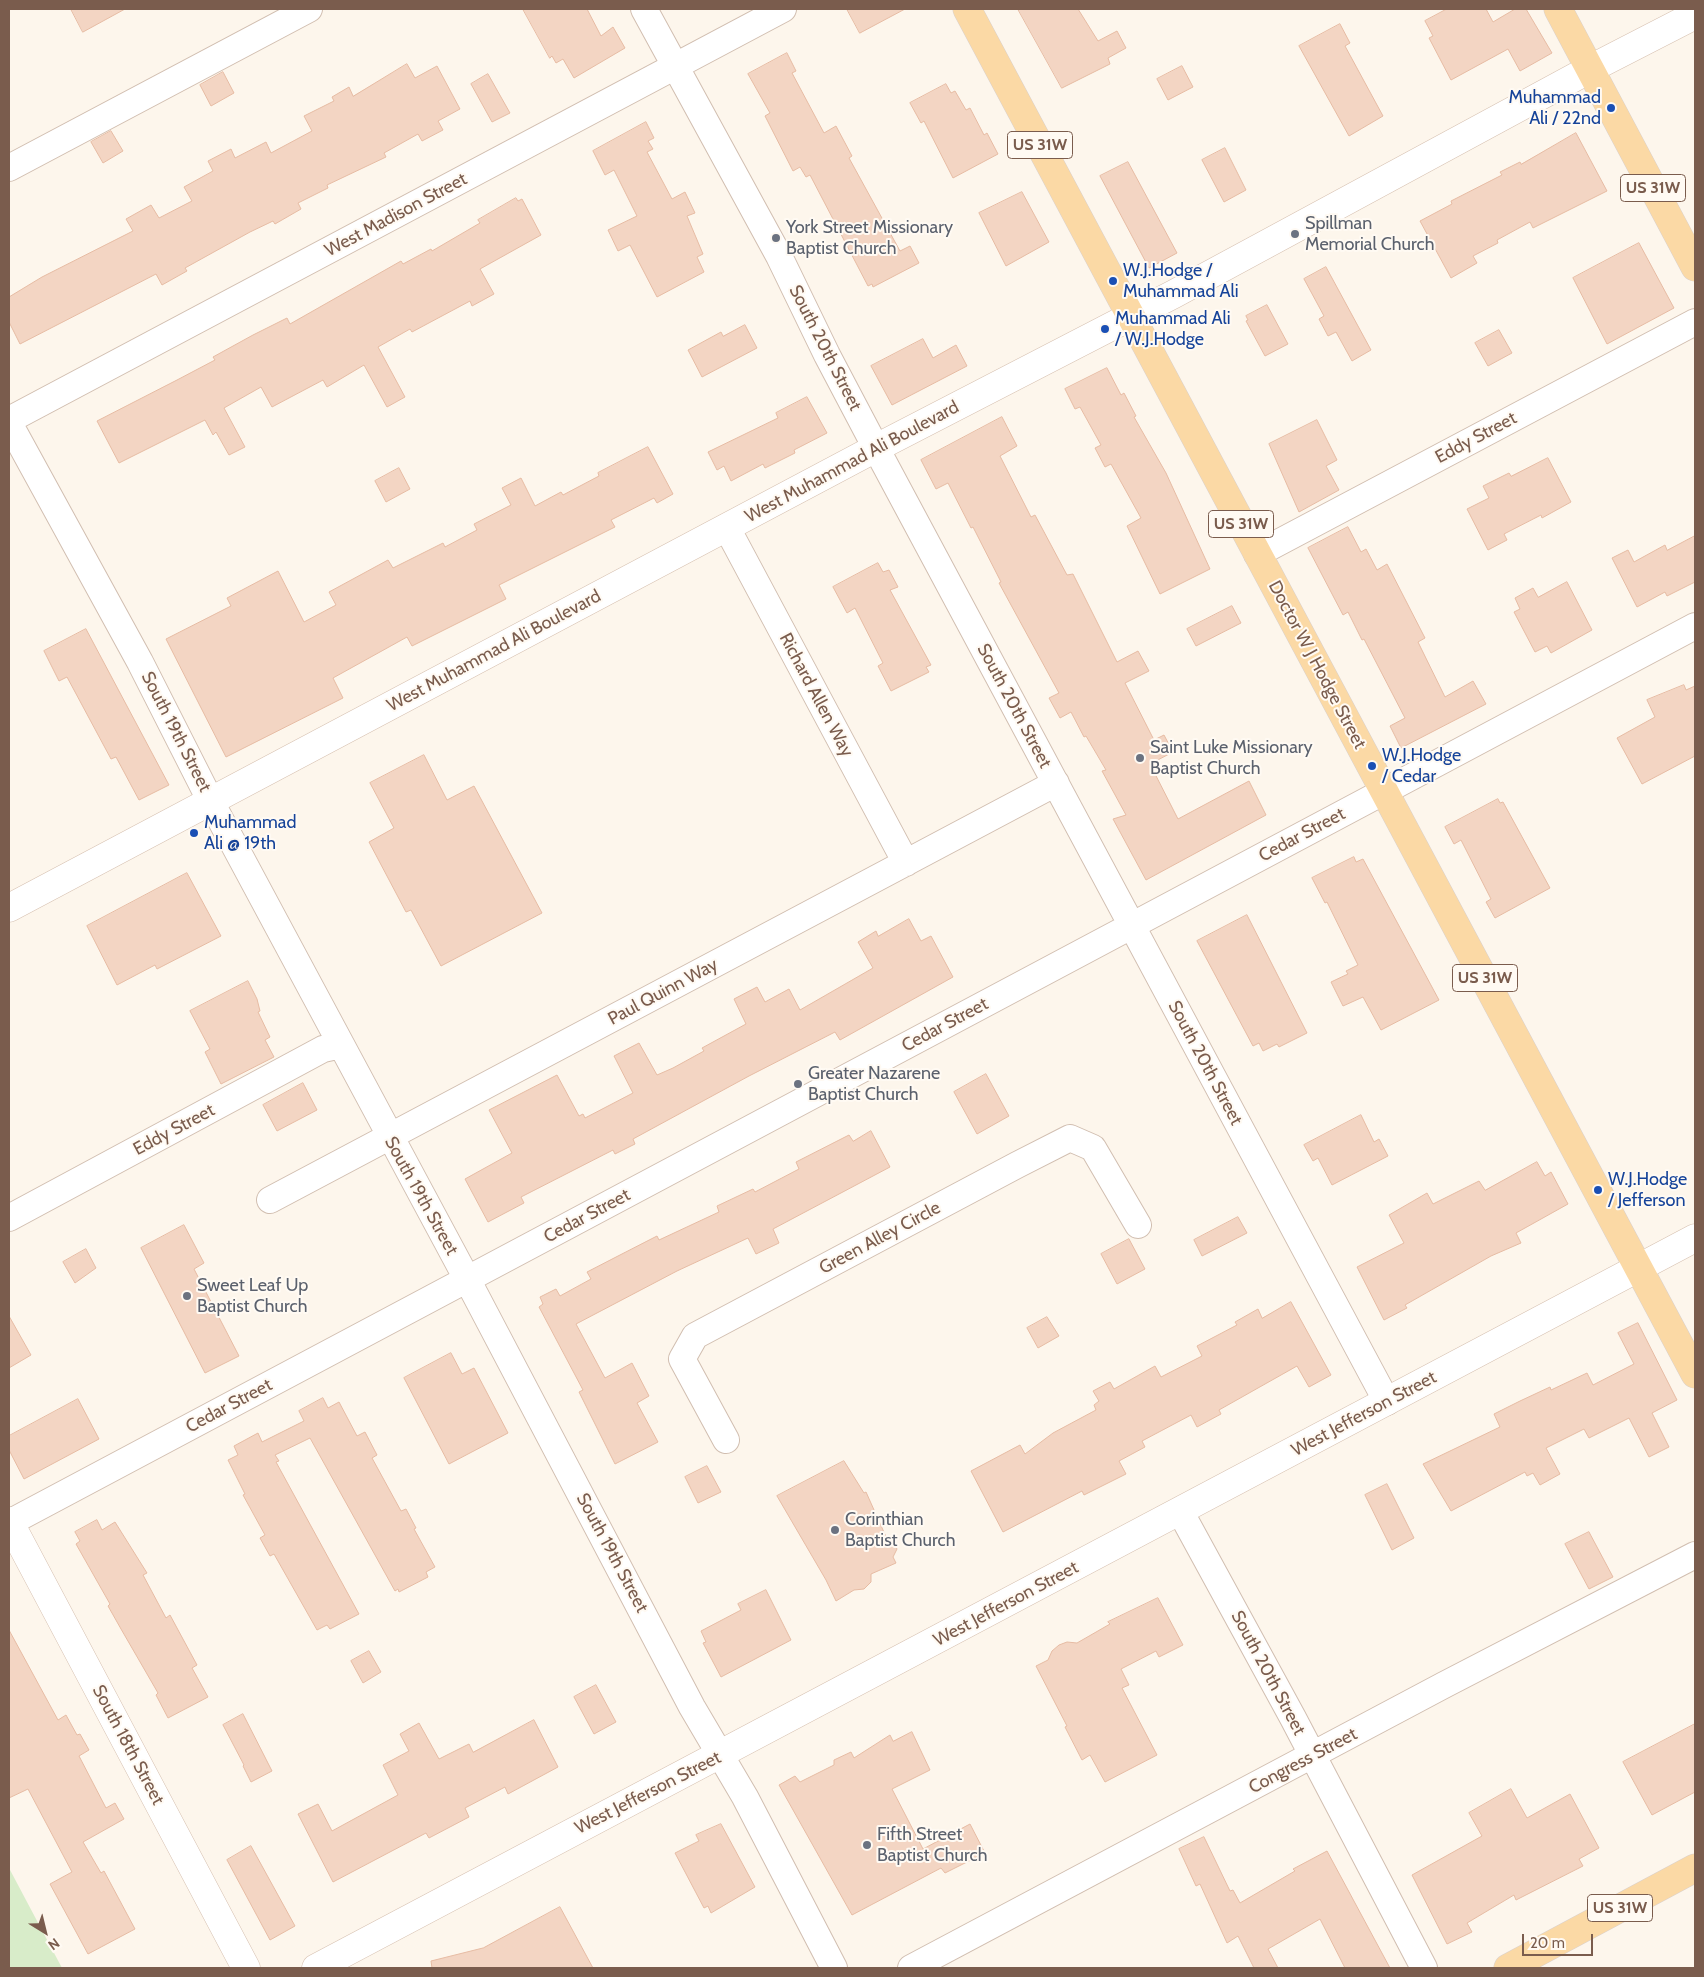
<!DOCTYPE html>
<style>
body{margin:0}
#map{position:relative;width:1704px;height:1977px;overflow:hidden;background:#fdf6ec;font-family:Cabin,sans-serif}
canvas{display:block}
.frame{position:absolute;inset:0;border:10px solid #7a5c4d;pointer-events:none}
.north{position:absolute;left:20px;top:1907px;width:50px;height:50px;-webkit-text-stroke:4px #fffaf3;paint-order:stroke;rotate:144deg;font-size:14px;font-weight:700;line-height:20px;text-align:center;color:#7a5c4d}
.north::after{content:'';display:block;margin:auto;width:18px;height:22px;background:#7a5c4d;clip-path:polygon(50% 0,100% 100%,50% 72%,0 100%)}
.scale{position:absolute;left:1522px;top:1934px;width:71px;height:22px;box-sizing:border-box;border:2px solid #7a5c4d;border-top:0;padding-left:6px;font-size:15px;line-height:18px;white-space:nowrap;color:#7a5c4d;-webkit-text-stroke:4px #fffaf3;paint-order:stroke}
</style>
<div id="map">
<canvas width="1704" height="1977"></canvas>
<div class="frame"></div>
<div class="north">N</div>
<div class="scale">20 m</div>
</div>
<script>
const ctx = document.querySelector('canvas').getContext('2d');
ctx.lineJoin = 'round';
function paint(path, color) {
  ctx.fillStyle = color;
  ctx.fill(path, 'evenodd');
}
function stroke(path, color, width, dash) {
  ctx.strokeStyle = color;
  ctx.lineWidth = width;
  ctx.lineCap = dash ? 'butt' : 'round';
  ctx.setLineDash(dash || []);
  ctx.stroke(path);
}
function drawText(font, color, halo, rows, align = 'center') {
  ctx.font = font + ' Cabin,sans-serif';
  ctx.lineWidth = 4;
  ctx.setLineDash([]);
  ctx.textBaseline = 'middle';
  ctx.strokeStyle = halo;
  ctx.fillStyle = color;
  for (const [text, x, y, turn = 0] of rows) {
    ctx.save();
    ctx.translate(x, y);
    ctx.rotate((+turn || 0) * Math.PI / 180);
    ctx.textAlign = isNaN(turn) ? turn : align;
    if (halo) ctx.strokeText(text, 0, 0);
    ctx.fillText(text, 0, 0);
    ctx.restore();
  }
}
const green = new Path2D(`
 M 9,1868 L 62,1968 L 9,1968 Z`);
const building = new Path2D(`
 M 71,9 L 125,9 L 83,32 Z
 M 523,9 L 587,9 L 601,36 L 613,27 L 625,48 L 574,78 L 563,59 L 556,63 L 552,56 L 550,58 Z
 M 847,9 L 905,9 L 860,33 Z
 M 1018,9 L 1078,9 L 1098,41 L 1117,31 L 1126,48 L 1108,58 L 1110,64 L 1062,88 Z
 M 1447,9 L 1486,9 L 1493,22 L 1515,9 L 1526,9 L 1552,53 L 1520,71 L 1508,49 L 1451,80 L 1429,38 L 1433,36 L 1425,21 Z
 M 1340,24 L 1350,43 L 1345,46 L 1383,116 L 1349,136 L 1299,46 Z
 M 787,53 L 796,71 L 792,73 L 824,133 L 836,126 L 852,156 L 849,158 L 900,251 L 910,246 L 919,263 L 873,287 L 872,284 L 868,286 L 810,175 L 806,177 L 800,167 L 793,171 L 765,116 L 770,113 L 748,74 Z
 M 407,64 L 415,78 L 437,66 L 460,109 L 438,121 L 443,130 L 422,141 L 418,134 L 384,153 L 386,157 L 327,185 L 328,188 L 298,203 L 301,209 L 275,224 L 273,221 L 250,232 L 185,268 L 187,271 L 162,285 L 156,274 L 20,344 L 9,322 L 9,297 L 42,277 L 133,231 L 126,219 L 151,205 L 159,218 L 192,201 L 184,187 L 213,171 L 208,161 L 231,149 L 235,158 L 266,142 L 271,153 L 312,131 L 304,116 L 334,101 L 332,97 L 349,87 L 353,96 Z
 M 1182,66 L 1193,87 L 1168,100 L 1157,79 Z
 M 223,72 L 234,93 L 211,106 L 200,85 Z
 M 488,74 L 510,113 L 492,122 L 471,84 Z
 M 946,84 L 951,93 L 955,91 L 966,110 L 970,108 L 984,135 L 987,133 L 998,154 L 953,178 L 924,121 L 921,123 L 910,103 Z
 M 646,122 L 654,138 L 648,141 L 653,149 L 647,152 L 672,199 L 685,192 L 695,213 L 687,216 L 703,254 L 697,257 L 704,272 L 657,297 L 630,245 L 618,251 L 608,230 L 637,216 L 614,170 L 605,175 L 593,151 Z
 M 111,131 L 123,151 L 103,163 L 91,142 Z
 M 1576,133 L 1607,191 L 1533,228 L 1530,222 L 1497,240 L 1498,243 L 1473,256 L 1477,263 L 1451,278 L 1420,221 L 1452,204 L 1451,201 L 1502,175 L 1500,172 L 1520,162 L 1521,164 Z
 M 1225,148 L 1246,190 L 1224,202 L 1202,160 Z
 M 1128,162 L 1177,253 L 1149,268 L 1100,176 Z
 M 1022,192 L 1049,242 L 1006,266 L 979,213 Z
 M 516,198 L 518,201 L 522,199 L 541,235 L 480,269 L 494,294 L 472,306 L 470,301 L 412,332 L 410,329 L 378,347 L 405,397 L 387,407 L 364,365 L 327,387 L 323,380 L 272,407 L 261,387 L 224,408 L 245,447 L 229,455 L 216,432 L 213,435 L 205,420 L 119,463 L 97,421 L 177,380 L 215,360 L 213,357 L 253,335 L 287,318 L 290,324 L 401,261 L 403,264 L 431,249 L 432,251 L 480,223 L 478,220 Z
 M 1639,243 L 1674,308 L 1607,344 L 1573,278 Z
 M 1326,267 L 1371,350 L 1352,361 L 1336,332 L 1328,336 L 1319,319 L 1324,316 L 1304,279 Z
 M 1267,305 L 1288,344 L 1265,356 L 1246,321 L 1248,320 L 1246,316 Z
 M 745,325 L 757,348 L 702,377 L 688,350 L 721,332 L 723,336 Z
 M 1499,330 L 1512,353 L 1488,366 L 1475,343 Z
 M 923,339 L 933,358 L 956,345 L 967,366 L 892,405 L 871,366 Z
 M 1107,368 L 1121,395 L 1124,393 L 1136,416 L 1134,417 L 1166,473 L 1210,569 L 1160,594 L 1127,526 L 1141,518 L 1111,464 L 1105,467 L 1095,448 L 1101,445 L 1080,407 L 1075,409 L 1065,389 Z
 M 807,397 L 827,433 L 794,450 L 795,453 L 765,468 L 763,464 L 731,481 L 724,466 L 717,470 L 708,452 L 778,418 L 776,413 Z
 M 1002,417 L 1017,446 L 1000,456 L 1031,517 L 1035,515 L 1067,575 L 1073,574 L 1117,662 L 1138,651 L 1149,671 L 1125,683 L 1154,740 L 1164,735 L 1173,752 L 1150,764 L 1178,819 L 1249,781 L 1266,815 L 1146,880 L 1113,819 L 1126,815 L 1102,771 L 1106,770 L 1086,736 L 1084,737 L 1071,712 L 1060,718 L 1049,698 L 1059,693 L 999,583 L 1001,582 L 973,527 L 971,528 L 948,483 L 936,489 L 921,460 Z
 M 1317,420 L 1337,460 L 1326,466 L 1339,490 L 1299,512 L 1269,444 Z
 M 648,447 L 673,494 L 657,503 L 654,498 L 611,520 L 615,527 L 499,585 L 506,599 L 412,646 L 407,637 L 333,678 L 343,698 L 226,757 L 166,639 L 231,606 L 227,598 L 278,571 L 304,622 L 336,605 L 329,592 L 388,560 L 393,568 L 443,543 L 445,547 L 477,530 L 474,524 L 511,505 L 502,488 L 521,478 L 535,506 L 561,492 L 563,495 L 599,476 L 598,473 Z
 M 1548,458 L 1571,502 L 1542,518 L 1541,515 L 1504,534 L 1507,540 L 1488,550 L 1467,509 L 1489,498 L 1483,486 L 1509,473 L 1511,476 Z
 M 399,468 L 410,489 L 386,502 L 375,481 Z
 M 1348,527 L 1361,552 L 1366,549 L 1377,570 L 1387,564 L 1425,638 L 1418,642 L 1445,697 L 1473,681 L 1486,704 L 1401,748 L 1390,726 L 1405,718 L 1364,639 L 1362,640 L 1348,612 L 1343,615 L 1308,548 Z
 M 1695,536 L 1695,582 L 1667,596 L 1665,592 L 1637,607 L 1612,558 L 1628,550 L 1634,562 L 1665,545 L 1667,550 Z
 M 878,563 L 883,572 L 889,570 L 898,587 L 890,590 L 931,665 L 926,667 L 929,672 L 891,691 L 878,666 L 883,663 L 855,608 L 847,613 L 833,587 Z
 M 1567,582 L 1592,630 L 1551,653 L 1547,646 L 1535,652 L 1514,612 L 1520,609 L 1515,598 L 1533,588 L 1538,597 Z
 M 1232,606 L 1241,623 L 1196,646 L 1187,629 Z
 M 86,629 L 169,785 L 139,800 L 116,757 L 111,759 L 67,677 L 59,681 L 44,651 Z
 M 1684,685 L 1686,690 L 1695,686 L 1695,756 L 1642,784 L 1617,738 L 1655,717 L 1647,700 Z
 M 424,755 L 447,800 L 474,786 L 542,913 L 441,966 L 411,910 L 406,912 L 369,842 L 394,828 L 370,783 Z
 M 1498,799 L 1500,803 L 1503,802 L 1550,888 L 1495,918 L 1486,902 L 1491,899 L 1461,840 L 1454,844 L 1445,827 Z
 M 1354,857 L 1356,862 L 1363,859 L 1439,1000 L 1381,1030 L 1363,997 L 1343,1006 L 1331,982 L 1348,974 L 1346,971 L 1358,965 L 1327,902 L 1325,903 L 1312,878 Z
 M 187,873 L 221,936 L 157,969 L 155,965 L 117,985 L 87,926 Z
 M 1247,915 L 1307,1033 L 1279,1047 L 1277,1044 L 1263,1051 L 1259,1043 L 1253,1046 L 1197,941 Z
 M 909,919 L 921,941 L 931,936 L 953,977 L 840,1040 L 835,1032 L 749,1076 L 633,1139 L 635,1144 L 615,1154 L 613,1150 L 521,1197 L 524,1203 L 488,1222 L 465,1179 L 512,1153 L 489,1110 L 557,1075 L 579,1116 L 583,1114 L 585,1118 L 633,1093 L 614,1056 L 639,1043 L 657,1075 L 673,1068 L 704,1051 L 702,1048 L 746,1024 L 734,999 L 757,987 L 765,1002 L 789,989 L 800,1010 L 873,968 L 858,942 L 876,931 L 878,936 Z
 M 248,981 L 257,999 L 260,1011 L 258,1012 L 270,1037 L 265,1040 L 274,1057 L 221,1084 L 205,1052 L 210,1049 L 190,1011 Z
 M 986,1074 L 1009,1116 L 977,1134 L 954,1092 Z
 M 303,1083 L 317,1110 L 277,1131 L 263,1105 Z
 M 1361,1115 L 1374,1142 L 1379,1139 L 1388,1156 L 1332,1185 L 1318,1158 L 1313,1161 L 1304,1145 Z
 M 871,1131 L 890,1167 L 773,1229 L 779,1243 L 756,1254 L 748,1238 L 677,1271 L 576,1324 L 605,1378 L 632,1363 L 649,1396 L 637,1403 L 658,1442 L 615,1464 L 579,1392 L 583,1390 L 539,1307 L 543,1304 L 540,1297 L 556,1289 L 560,1296 L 591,1279 L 587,1272 L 618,1256 L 657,1236 L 659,1240 L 719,1212 L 717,1206 L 753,1189 L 755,1192 L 799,1169 L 796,1162 L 849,1135 L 853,1141 Z
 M 1537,1162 L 1545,1176 L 1551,1172 L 1568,1204 L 1516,1233 L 1521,1243 L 1491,1256 L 1405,1305 L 1407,1308 L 1384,1320 L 1357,1267 L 1404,1243 L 1389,1215 L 1427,1193 L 1433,1204 L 1479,1181 L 1485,1190 Z
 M 1238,1217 L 1247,1233 L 1202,1256 L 1194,1240 Z
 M 184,1225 L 204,1263 L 194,1269 L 239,1356 L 205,1373 L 141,1248 Z
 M 1129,1239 L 1145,1269 L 1117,1284 L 1101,1254 Z
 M 86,1249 L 96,1268 L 75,1283 L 63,1262 Z
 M 1291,1302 L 1331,1375 L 1309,1387 L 1297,1366 L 1219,1410 L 1221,1414 L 1197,1427 L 1191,1415 L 1142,1441 L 1145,1447 L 1119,1461 L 1126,1474 L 1084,1495 L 1082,1491 L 1003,1532 L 971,1471 L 1020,1445 L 1025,1454 L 1053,1433 L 1096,1410 L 1094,1405 L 1099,1401 L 1093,1391 L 1110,1382 L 1114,1389 L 1155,1366 L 1161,1377 L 1202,1356 L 1197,1346 L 1237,1325 L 1235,1322 L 1258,1309 L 1262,1318 Z
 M 9,1316 L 31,1355 L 9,1368 Z
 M 1047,1317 L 1059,1336 L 1038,1348 L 1027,1328 Z
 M 1638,1323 L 1677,1400 L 1652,1413 L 1669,1447 L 1649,1457 L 1629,1418 L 1589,1438 L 1584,1429 L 1546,1448 L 1560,1474 L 1540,1485 L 1533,1473 L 1527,1476 L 1525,1472 L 1451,1511 L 1423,1464 L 1500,1427 L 1494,1414 L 1520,1401 L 1550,1387 L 1551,1390 L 1587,1373 L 1593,1385 L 1634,1364 L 1618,1333 Z
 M 451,1353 L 462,1374 L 474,1368 L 508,1433 L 449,1464 L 404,1378 Z
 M 323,1398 L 328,1408 L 339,1402 L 357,1436 L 365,1432 L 377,1455 L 372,1458 L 401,1511 L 406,1509 L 416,1528 L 414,1529 L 435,1567 L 426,1572 L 428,1577 L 399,1592 L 398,1589 L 395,1591 L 310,1438 L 275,1455 L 279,1461 L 276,1462 L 359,1614 L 330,1629 L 327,1625 L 317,1630 L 274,1554 L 270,1556 L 260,1538 L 265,1535 L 243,1495 L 245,1494 L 228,1460 L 238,1455 L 234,1446 L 258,1433 L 262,1442 L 304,1421 L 299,1411 Z
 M 78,1399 L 99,1439 L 24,1479 L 9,1450 L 9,1436 Z
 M 844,1461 L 864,1493 L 866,1492 L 887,1539 L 893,1541 L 897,1549 L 893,1557 L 896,1563 L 871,1574 L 871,1582 L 864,1589 L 854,1590 L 836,1601 L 826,1580 L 777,1496 Z
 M 707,1466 L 721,1492 L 698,1503 L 685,1477 Z
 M 1387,1484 L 1414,1538 L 1392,1550 L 1365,1495 Z
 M 97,1520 L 102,1530 L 115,1522 L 147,1573 L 143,1575 L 166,1618 L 170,1615 L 197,1665 L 192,1668 L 208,1697 L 168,1718 L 156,1695 L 158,1693 L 121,1629 L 108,1606 L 110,1604 L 76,1544 L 80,1541 L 75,1532 Z
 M 1589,1532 L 1613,1577 L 1589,1589 L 1565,1544 Z
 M 766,1590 L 791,1640 L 721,1677 L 703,1643 L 706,1642 L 701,1631 L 741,1610 L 738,1604 Z
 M 1158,1598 L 1183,1645 L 1159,1657 L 1156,1651 L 1121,1669 L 1129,1685 L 1122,1688 L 1157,1755 L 1105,1782 L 1090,1755 L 1082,1760 L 1065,1727 L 1067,1726 L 1036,1666 L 1048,1660 L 1052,1651 L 1059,1645 L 1067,1642 L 1077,1643 L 1110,1624 L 1108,1622 Z
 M 9,1630 L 58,1720 L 66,1715 L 77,1735 L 80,1734 L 89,1750 L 79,1756 L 106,1808 L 115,1803 L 124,1819 L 83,1842 L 101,1873 L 104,1871 L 135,1929 L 88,1954 L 50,1884 L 72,1872 L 28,1789 L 9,1798 Z
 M 369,1651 L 381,1672 L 363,1683 L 351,1661 Z
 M 596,1685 L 616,1722 L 594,1734 L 574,1697 Z
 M 243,1714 L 272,1771 L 251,1782 L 243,1766 L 244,1765 L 223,1725 Z
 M 534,1720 L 558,1767 L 508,1794 L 505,1787 L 465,1808 L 469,1817 L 429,1838 L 426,1833 L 333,1882 L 298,1814 L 318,1804 L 332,1831 L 398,1795 L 383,1765 L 409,1751 L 400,1734 L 419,1723 L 439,1759 L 469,1744 L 473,1752 Z
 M 1695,1724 L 1695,1792 L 1652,1815 L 1623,1762 Z
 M 912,1732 L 930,1770 L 892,1789 L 923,1849 L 970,1824 L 985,1853 L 945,1873 L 941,1868 L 852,1915 L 779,1785 L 795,1776 L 800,1782 L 834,1765 L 834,1760 L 851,1752 L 854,1758 L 890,1735 L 893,1741 Z
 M 1511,1789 L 1527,1818 L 1570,1794 L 1599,1848 L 1579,1859 L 1583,1866 L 1516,1900 L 1514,1895 L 1467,1923 L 1472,1932 L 1447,1944 L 1412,1875 L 1482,1836 L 1469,1813 Z
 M 721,1824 L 755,1887 L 711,1913 L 708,1906 L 704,1908 L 675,1853 L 699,1841 L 696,1835 Z
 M 1204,1837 L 1230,1891 L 1233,1890 L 1240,1903 L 1295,1871 L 1293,1869 L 1327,1851 L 1390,1968 L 1345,1968 L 1320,1919 L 1268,1949 L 1278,1968 L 1254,1968 L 1238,1936 L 1227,1943 L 1200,1884 L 1196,1886 L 1179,1849 Z
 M 251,1846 L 295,1926 L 270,1940 L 227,1860 Z
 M 560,1907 L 593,1968 L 432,1968 L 431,1961 L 483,1948 Z`);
const street = new Path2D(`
 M 644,9 L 779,256 L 827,355 L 876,448 L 1387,1402
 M 9,168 L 309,9
 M 9,420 L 783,9
 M 9,423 L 140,662 L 211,802 L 467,1279 L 692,1707 L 745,1797 L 834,1968
 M 727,528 L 906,863
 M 1257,554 L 1695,322
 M 270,1200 L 1056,783
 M 9,1218 L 323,1049 L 341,1045
 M 726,1440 L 682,1359 L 695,1336 L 1017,1165 L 1070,1138 L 1093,1148 L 1138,1225
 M 1180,1511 L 1293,1718 L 1424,1968
 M 9,1523 L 1695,626
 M 911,1968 L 1444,1685 L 1695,1555`);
const secondary = new Path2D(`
 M 9,908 L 876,448 L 1174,294 L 1590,69 L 1695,15
 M 9,1521 L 246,1968
 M 316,1968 L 1695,1238`);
const primary = new Path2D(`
 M 967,9 L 1695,1374
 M 1558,9 L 1695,267
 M 1508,1968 L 1695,1868`);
const markers = [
 [1611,108,5,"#1a4fb4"],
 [1295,234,5,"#6b7280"],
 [776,238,5,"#6b7280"],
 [1113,281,5,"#1a4fb4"],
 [1105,329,5,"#1a4fb4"],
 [1140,758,5,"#6b7280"],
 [1372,766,5,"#1a4fb4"],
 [194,833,5,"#1a4fb4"],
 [798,1084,5,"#6b7280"],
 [1598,1190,5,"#1a4fb4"],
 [187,1296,5,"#6b7280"],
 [835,1530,5,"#6b7280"],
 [867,1845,5,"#6b7280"]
];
const shields = [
 [1040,145,65],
 [1653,188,65],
 [1241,524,65],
 [1485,978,65],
 [1620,1908,65]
];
const shieldNames = [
 ["US 31W",1040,145],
 ["US 31W",1653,188],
 ["US 31W",1241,524],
 ["US 31W",1485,978],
 ["US 31W",1620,1908]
];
const transitNames = [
 ["Muhammad",1601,98,"right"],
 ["Ali / 22nd",1601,119,"right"],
 ["W.J.Hodge /",1123,271],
 ["Muhammad Ali",1123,292],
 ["Muhammad Ali",1115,319],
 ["/ W.J.Hodge",1115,340],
 ["W.J.Hodge",1382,756],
 ["/ Cedar",1382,777],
 ["Muhammad",204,823],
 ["Ali @ 19th",204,844],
 ["W.J.Hodge",1608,1180],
 ["/ Jefferson",1608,1201]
];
const streetNames = [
 ["West Madison Street",396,215,-28],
 ["South 20th Street",825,348,63],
 ["Eddy Street",1476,438,-28],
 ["West Muhammad Ali Boulevard",852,462,-28],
 ["West Muhammad Ali Boulevard",494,651,-28],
 ["Doctor W J Hodge Street",1317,665,62],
 ["Richard Allen Way",816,695,62],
 ["South 20th Street",1014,706,62],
 ["South 19th Street",176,732,63],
 ["Cedar Street",1302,835,-28],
 ["Paul Quinn Way",663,992,-28],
 ["Cedar Street",945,1025,-28],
 ["South 20th Street",1205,1063,62],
 ["Eddy Street",174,1130,-28],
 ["South 19th Street",421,1196,61],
 ["Cedar Street",587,1216,-28],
 ["Green Alley Circle",880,1238,-28],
 ["Cedar Street",229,1406,-28],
 ["West Jefferson Street",1364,1414,-28],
 ["South 19th Street",612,1553,62],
 ["West Jefferson Street",1006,1604,-28],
 ["South 20th Street",1268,1673,62],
 ["South 18th Street",128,1745,62],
 ["Congress Street",1303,1761,-28],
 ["West Jefferson Street",648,1793,-27]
];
const worshipNames = [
 ["Spillman",1305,224],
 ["Memorial Church",1305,245],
 ["York Street Missionary",786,228],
 ["Baptist Church",786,249],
 ["Saint Luke Missionary",1150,748],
 ["Baptist Church",1150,769],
 ["Greater Nazarene",808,1074],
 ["Baptist Church",808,1095],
 ["Sweet Leaf Up",197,1286],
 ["Baptist Church",197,1307],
 ["Corinthian",845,1520],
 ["Baptist Church",845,1541],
 ["Fifth Street",877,1835],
 ["Baptist Church",877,1856]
];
paint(green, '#d8ecc9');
paint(building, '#f3d5c3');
stroke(building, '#e6bba3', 1);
stroke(street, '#d1beb0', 28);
stroke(secondary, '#d6c0b0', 29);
stroke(primary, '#dad1cd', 29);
stroke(street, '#fff', 26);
stroke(secondary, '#fff', 28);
stroke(primary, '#fbd9a5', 28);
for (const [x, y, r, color] of markers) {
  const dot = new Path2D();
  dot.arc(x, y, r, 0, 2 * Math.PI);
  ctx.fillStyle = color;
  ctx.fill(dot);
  stroke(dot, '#fffaf3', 2);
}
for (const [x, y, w] of shields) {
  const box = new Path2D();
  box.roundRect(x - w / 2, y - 13.5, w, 27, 4);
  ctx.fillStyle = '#fffaf3';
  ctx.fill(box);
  stroke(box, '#7a5c4d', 1);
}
drawText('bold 16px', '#7a5c4d', null, shieldNames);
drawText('18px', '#164399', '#fffaf3', transitNames, 'left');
drawText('18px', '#7a5c4d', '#fffaf3', streetNames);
drawText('18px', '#5b616d', '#fffaf3', worshipNames, 'left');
</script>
